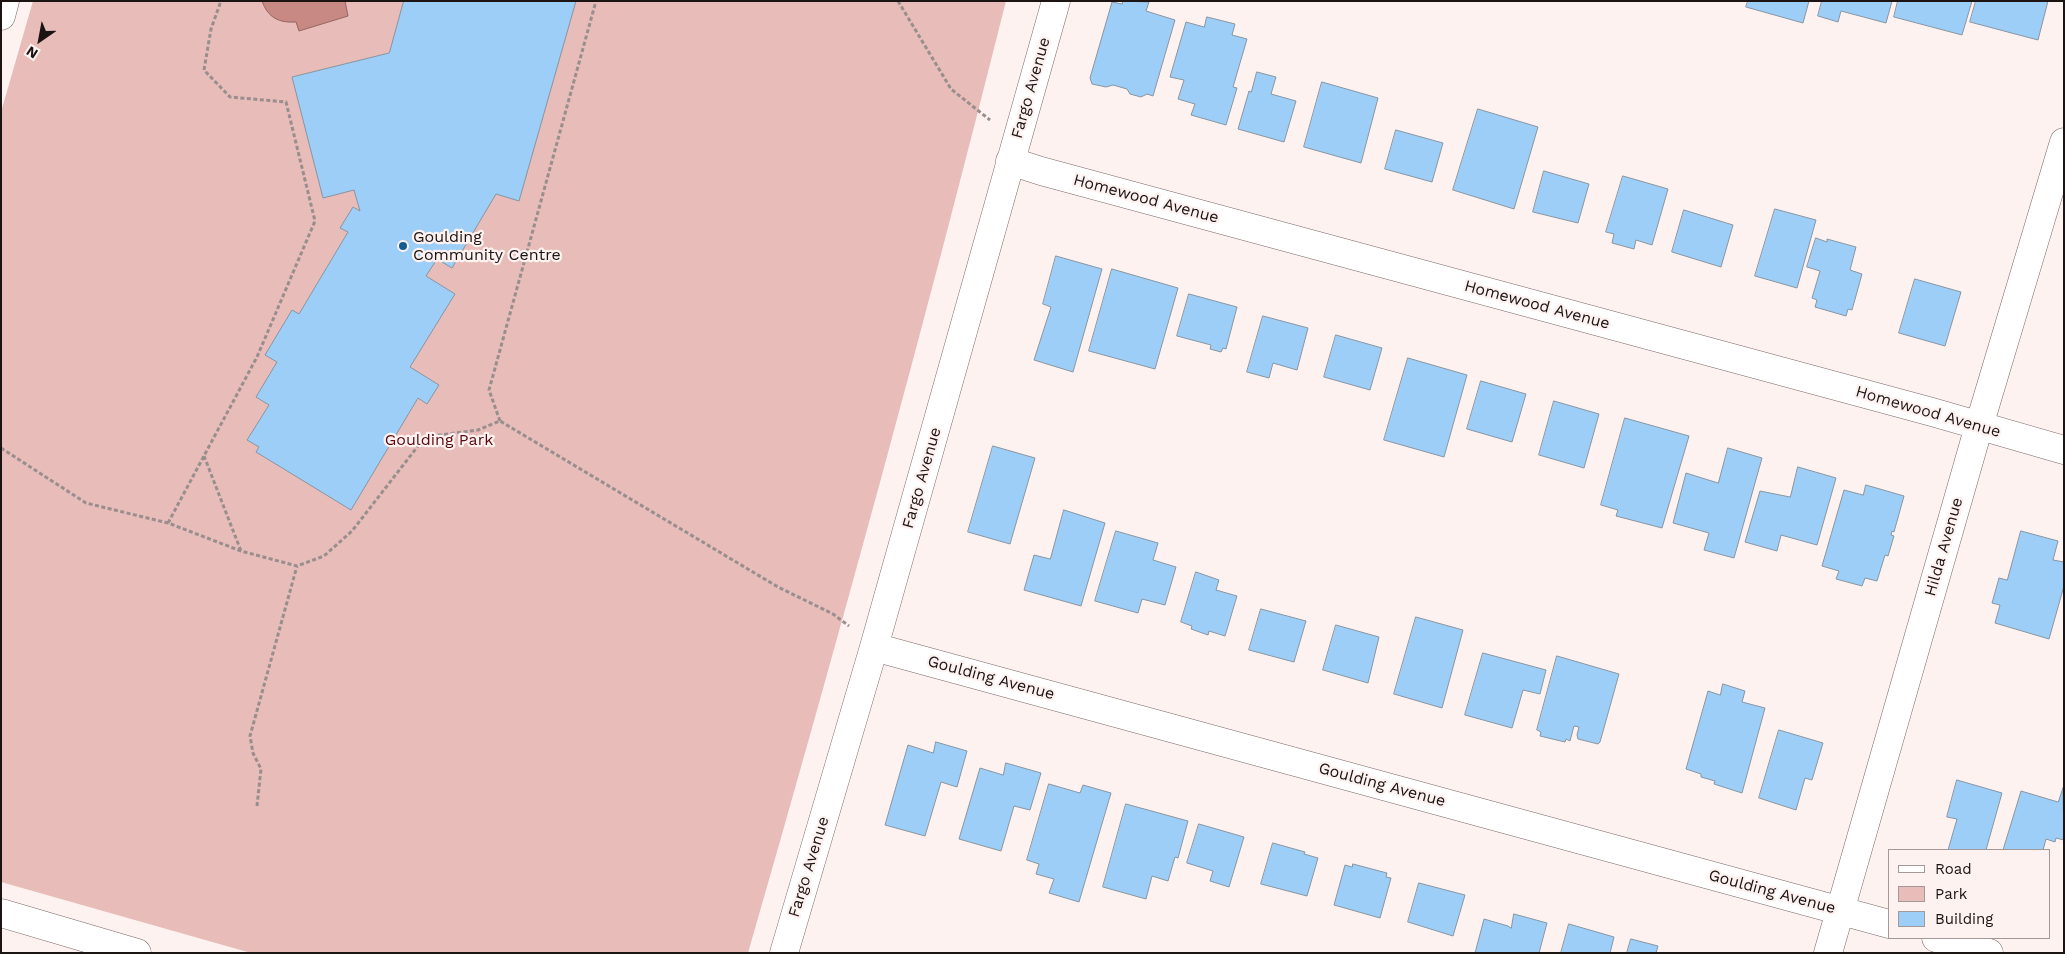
<!DOCTYPE html>
<style>
body{margin:0}
#map{position:relative;width:2065px;height:954px;overflow:hidden;background:#fef2f1;font-family:"Work Sans",sans-serif}
canvas{display:block}
.frame{position:absolute;inset:0;border:2px solid #1b1413;pointer-events:none}
.legend{position:absolute;left:1888px;top:849px;width:162px;height:90px;box-sizing:border-box;background:#fef2f1;border:1px solid #a39998;margin:0;padding:6px 9px;list-style:none;font-size:15px;color:#1b1413}
.legend li{display:flex;align-items:center;gap:10px;height:25px}
.legend b{width:25px;border:1px solid #a39998}
.north{position:absolute;left:15px;top:15px;width:50px;height:50px;-webkit-text-stroke:4px #fef2f1;paint-order:stroke;rotate:213deg;font-size:14px;font-weight:700;line-height:20px;text-align:center;color:#1b1413}
.north::after{content:'';display:block;margin:auto;width:18px;height:22px;background:#1b1413;clip-path:polygon(50% 0,100% 100%,50% 72%,0 100%)}
</style>
<div id="map">
<canvas width="2065" height="954"></canvas>
<div class="frame"></div>
<ul class="legend">
<li><b style="height:6px;background:#fff"></b>Road</li>
<li><b style="height:14px;background:#e8bcb8"></b>Park</li>
<li><b style="height:14px;background:#9ccef8"></b>Building</li>
</ul>
<div class="north">N</div>
</div>
<script>
const ctx = document.querySelector('canvas').getContext('2d');
ctx.lineJoin = 'round';
function paint(path, color) {
  ctx.fillStyle = color;
  ctx.fill(path, 'evenodd');
}
function stroke(path, color, width, dash) {
  ctx.strokeStyle = color;
  ctx.lineWidth = width;
  ctx.lineCap = dash ? 'butt' : 'round';
  ctx.setLineDash(dash || []);
  ctx.stroke(path);
}
function drawText(font, color, halo, rows, align = 'center') {
  ctx.font = font + ' "Work Sans",sans-serif';
  ctx.lineWidth = 4.5;
  ctx.setLineDash([]);
  ctx.textBaseline = 'middle';
  ctx.strokeStyle = halo;
  ctx.fillStyle = color;
  for (const [text, x, y, turn = 0] of rows) {
    ctx.save();
    ctx.translate(x, y);
    ctx.rotate((+turn || 0) * Math.PI / 180);
    ctx.textAlign = isNaN(turn) ? turn : align;
    if (halo) ctx.strokeText(text, 0, 0);
    ctx.fillText(text, 0, 0);
    ctx.restore();
  }
}
const green = new Path2D(`
 M 33,1 L 1006,1 C 926,320 839,637 748,953 L 251,953 L 1,882 L 1,112 Z`);
const water = new Path2D(`
 M 262,1 L 345,1 L 348,16 L 299,31 L 296,22 C 279,23 268,18 262,1 Z`);
const building = new Path2D(`
 M 404,1 L 576,1 L 519,201 L 496,194 L 452,268 L 437,259 L 426,276 L 455,294 L 410,367 L 439,385 L 427,404 L 418,398 L 351,510 L 256,452 L 259,447 L 247,440 L 269,405 L 256,397 L 277,362 L 265,355 L 292,310 L 299,314 L 348,232 L 340,228 L 353,207 L 360,211 L 354,190 L 323,198 L 292,77 L 389,53 Z
 M 1123,1 L 1149,2 L 1146,11 L 1175,20 L 1153,96 L 1147,94 L 1141,97 L 1130,94 L 1127,89 L 1113,85 L 1106,87 L 1092,84 L 1090,78 L 1112,2 L 1122,4 Z
 M 1748,1 L 1809,1 L 1803,23 L 1746,7 Z
 M 1822,1 L 1892,1 L 1886,23 L 1841,11 L 1838,22 L 1818,16 Z
 M 1898,1 L 1972,1 L 1962,35 L 1894,17 Z
 M 1976,1 L 2048,1 L 2038,40 L 1970,22 Z
 M 1207,17 L 1235,24 L 1232,35 L 1247,39 L 1233,87 L 1237,88 L 1226,125 L 1191,115 L 1195,104 L 1178,99 L 1184,80 L 1170,77 L 1186,22 L 1204,27 Z
 M 1257,72 L 1276,77 L 1271,94 L 1296,101 L 1284,142 L 1238,129 L 1249,91 L 1251,92 Z
 M 1322,82 L 1378,98 L 1361,163 L 1304,147 Z
 M 1478,109 L 1538,127 L 1514,209 L 1453,190 Z
 M 1396,130 L 1443,143 L 1432,182 L 1385,169 Z
 M 1544,171 L 1589,184 L 1578,223 L 1533,212 Z
 M 1623,176 L 1668,189 L 1652,245 L 1636,240 L 1634,249 L 1612,243 L 1614,234 L 1606,232 Z
 M 1775,209 L 1816,220 L 1797,288 L 1755,276 Z
 M 1684,210 L 1733,225 L 1721,267 L 1672,252 Z
 M 1816,238 L 1827,242 L 1827,239 L 1856,247 L 1850,270 L 1862,274 L 1852,310 L 1848,309 L 1846,316 L 1815,307 L 1817,300 L 1812,298 L 1820,271 L 1807,267 Z
 M 1056,256 L 1102,269 L 1073,372 L 1034,360 L 1051,307 L 1043,304 Z
 M 1112,269 L 1178,288 L 1155,369 L 1089,351 Z
 M 1915,279 L 1961,292 L 1945,346 L 1899,333 Z
 M 1189,294 L 1237,307 L 1226,349 L 1223,348 L 1221,352 L 1210,349 L 1211,345 L 1177,336 Z
 M 1263,316 L 1308,328 L 1297,370 L 1273,363 L 1269,378 L 1247,372 Z
 M 1336,335 L 1382,348 L 1370,390 L 1324,377 Z
 M 1408,358 L 1467,375 L 1444,457 L 1384,440 Z
 M 1481,381 L 1526,394 L 1512,442 L 1467,429 Z
 M 1554,401 L 1599,414 L 1584,468 L 1539,455 Z
 M 1625,418 L 1689,436 L 1662,528 L 1616,516 L 1618,510 L 1601,505 Z
 M 993,446 L 1035,458 L 1010,544 L 968,532 Z
 M 1728,448 L 1762,458 L 1734,558 L 1704,550 L 1709,533 L 1673,523 L 1686,473 L 1718,483 Z
 M 1798,467 L 1836,478 L 1817,545 L 1781,535 L 1777,551 L 1745,542 L 1760,491 L 1790,497 Z
 M 1866,485 L 1904,496 L 1894,532 L 1892,531 L 1891,535 L 1894,536 L 1888,556 L 1885,555 L 1877,581 L 1865,578 L 1862,586 L 1836,579 L 1839,571 L 1822,566 L 1844,490 L 1863,495 Z
 M 1064,510 L 1105,523 L 1081,606 L 1024,590 L 1034,555 L 1050,559 Z
 M 1116,531 L 1158,543 L 1153,560 L 1176,567 L 1165,605 L 1142,599 L 1138,613 L 1095,601 Z
 M 2021,531 L 2058,541 L 2053,560 L 2064,562 L 2064,586 L 2049,639 L 1995,623 L 2000,605 L 1992,603 L 1999,578 L 2007,580 Z
 M 1196,572 L 1219,580 L 1216,590 L 1237,596 L 1225,636 L 1209,631 L 1208,635 L 1191,629 L 1192,626 L 1181,622 Z
 M 1261,609 L 1306,621 L 1294,662 L 1249,650 Z
 M 1416,617 L 1463,630 L 1442,708 L 1394,694 Z
 M 1336,625 L 1379,637 L 1368,683 L 1323,670 Z
 M 1483,653 L 1546,670 L 1540,694 L 1523,690 L 1512,728 L 1465,715 Z
 M 1557,656 L 1619,674 L 1600,742 L 1598,744 L 1578,739 L 1577,735 L 1579,727 L 1574,726 L 1570,741 L 1566,739 L 1565,742 L 1540,736 L 1541,732 L 1537,730 Z
 M 1723,684 L 1745,691 L 1742,702 L 1765,708 L 1742,793 L 1714,784 L 1715,781 L 1701,777 L 1701,774 L 1686,769 L 1708,691 L 1720,695 Z
 M 1779,730 L 1823,743 L 1812,780 L 1805,778 L 1796,810 L 1759,798 Z
 M 936,742 L 967,751 L 957,787 L 941,782 L 925,836 L 885,825 L 908,745 L 933,753 Z
 M 1006,763 L 1041,773 L 1030,810 L 1014,806 L 1001,851 L 959,839 L 980,768 L 1003,775 Z
 M 1957,780 L 2002,793 L 1986,850 L 1948,850 L 1957,819 L 1947,817 Z
 M 1049,784 L 1080,793 L 1083,785 L 1111,793 L 1079,902 L 1049,893 L 1054,879 L 1036,874 L 1039,864 L 1027,860 Z
 M 2063,788 L 2064,840 L 2056,838 L 2055,842 L 2046,839 L 2043,850 L 2003,850 L 2021,791 L 2058,802 Z
 M 1126,804 L 1188,821 L 1178,858 L 1175,857 L 1168,881 L 1152,876 L 1146,899 L 1103,887 Z
 M 1199,824 L 1244,837 L 1229,887 L 1210,881 L 1213,871 L 1187,863 Z
 M 1273,843 L 1305,852 L 1304,854 L 1318,858 L 1307,896 L 1261,884 Z
 M 1353,864 L 1387,873 L 1386,877 L 1391,878 L 1380,918 L 1334,905 L 1345,865 L 1352,867 Z
 M 1419,883 L 1465,895 L 1453,936 L 1408,922 Z
 M 1514,914 L 1547,923 L 1539,953 L 1475,953 L 1484,919 L 1508,926 L 1511,928 Z
 M 1569,924 L 1614,937 L 1610,953 L 1561,953 Z
 M 1631,939 L 1658,946 L 1656,953 L 1627,953 Z`);
const path = new Path2D(`
 M 898,1 L 951,89 L 990,120
 M 500,421 L 489,390 L 596,1
 M 1,448 L 86,503 L 168,523 L 241,551 L 297,566 L 324,556 L 352,531 L 425,437 L 478,430 L 500,421 L 778,587 L 833,614 L 849,626
 M 204,456 L 241,551
 M 168,523 L 257,357 L 315,221 L 286,102 L 230,97 L 204,70 L 211,29 L 221,1
 M 257,806 L 261,769 L 253,753 L 250,736 L 297,566`);
const street = new Path2D(`
 M 1,16 L 5,1
 M 1010,161 L 1041,171 L 1932,412 L 2064,450
 M 874,647 L 1889,924
 M 1,913 L 137,953
 M 1936,938 L 1989,953
 M 784,953 L 874,647 L 1056,1`);
const secondary = new Path2D(`
 M 1828,953 L 1979,426 L 2064,142`);
const markers = [
 [403,246,5,"#125e91"]
];
const streetNames = [
 ["Fargo Avenue",1031,88,-74],
 ["Homewood Avenue",1146,199,15],
 ["Homewood Avenue",1537,305,15],
 ["Homewood Avenue",1928,412,16],
 ["Fargo Avenue",922,478,-74],
 ["Hilda Avenue",1944,547,-74],
 ["Goulding Avenue",991,678,15],
 ["Goulding Avenue",1382,785,15],
 ["Fargo Avenue",809,867,-73],
 ["Goulding Avenue",1772,892,15]
];
const poiNames = [
 ["Goulding",413,237],
 ["Community Centre",413,255]
];
const parkNames = [
 ["Goulding Park",439,440]
];
paint(green, '#e8bcb8');
paint(water, '#c88883');
stroke(water, '#946561', 1);
paint(building, '#9ccef8');
stroke(building, '#8895a0', 1);
stroke(street, '#7a6967', 29);
stroke(secondary, '#7a6967', 29);
stroke(path, '#988e8d', 3, [4, 2.5]);
stroke(street, '#fff', 28);
stroke(secondary, '#fff', 28);
for (const [x, y, r, color] of markers) {
  const dot = new Path2D();
  dot.arc(x, y, r, 0, 2 * Math.PI);
  ctx.fillStyle = color;
  ctx.fill(dot);
  stroke(dot, '#fef2f1', 2);
}
drawText('16px', '#1b1413', '#fef2f1', streetNames);
drawText('16px', '#1b1413', '#fef2f1', poiNames, 'left');
drawText('16px', '#580a0f', '#fef2f1', parkNames);
</script>
